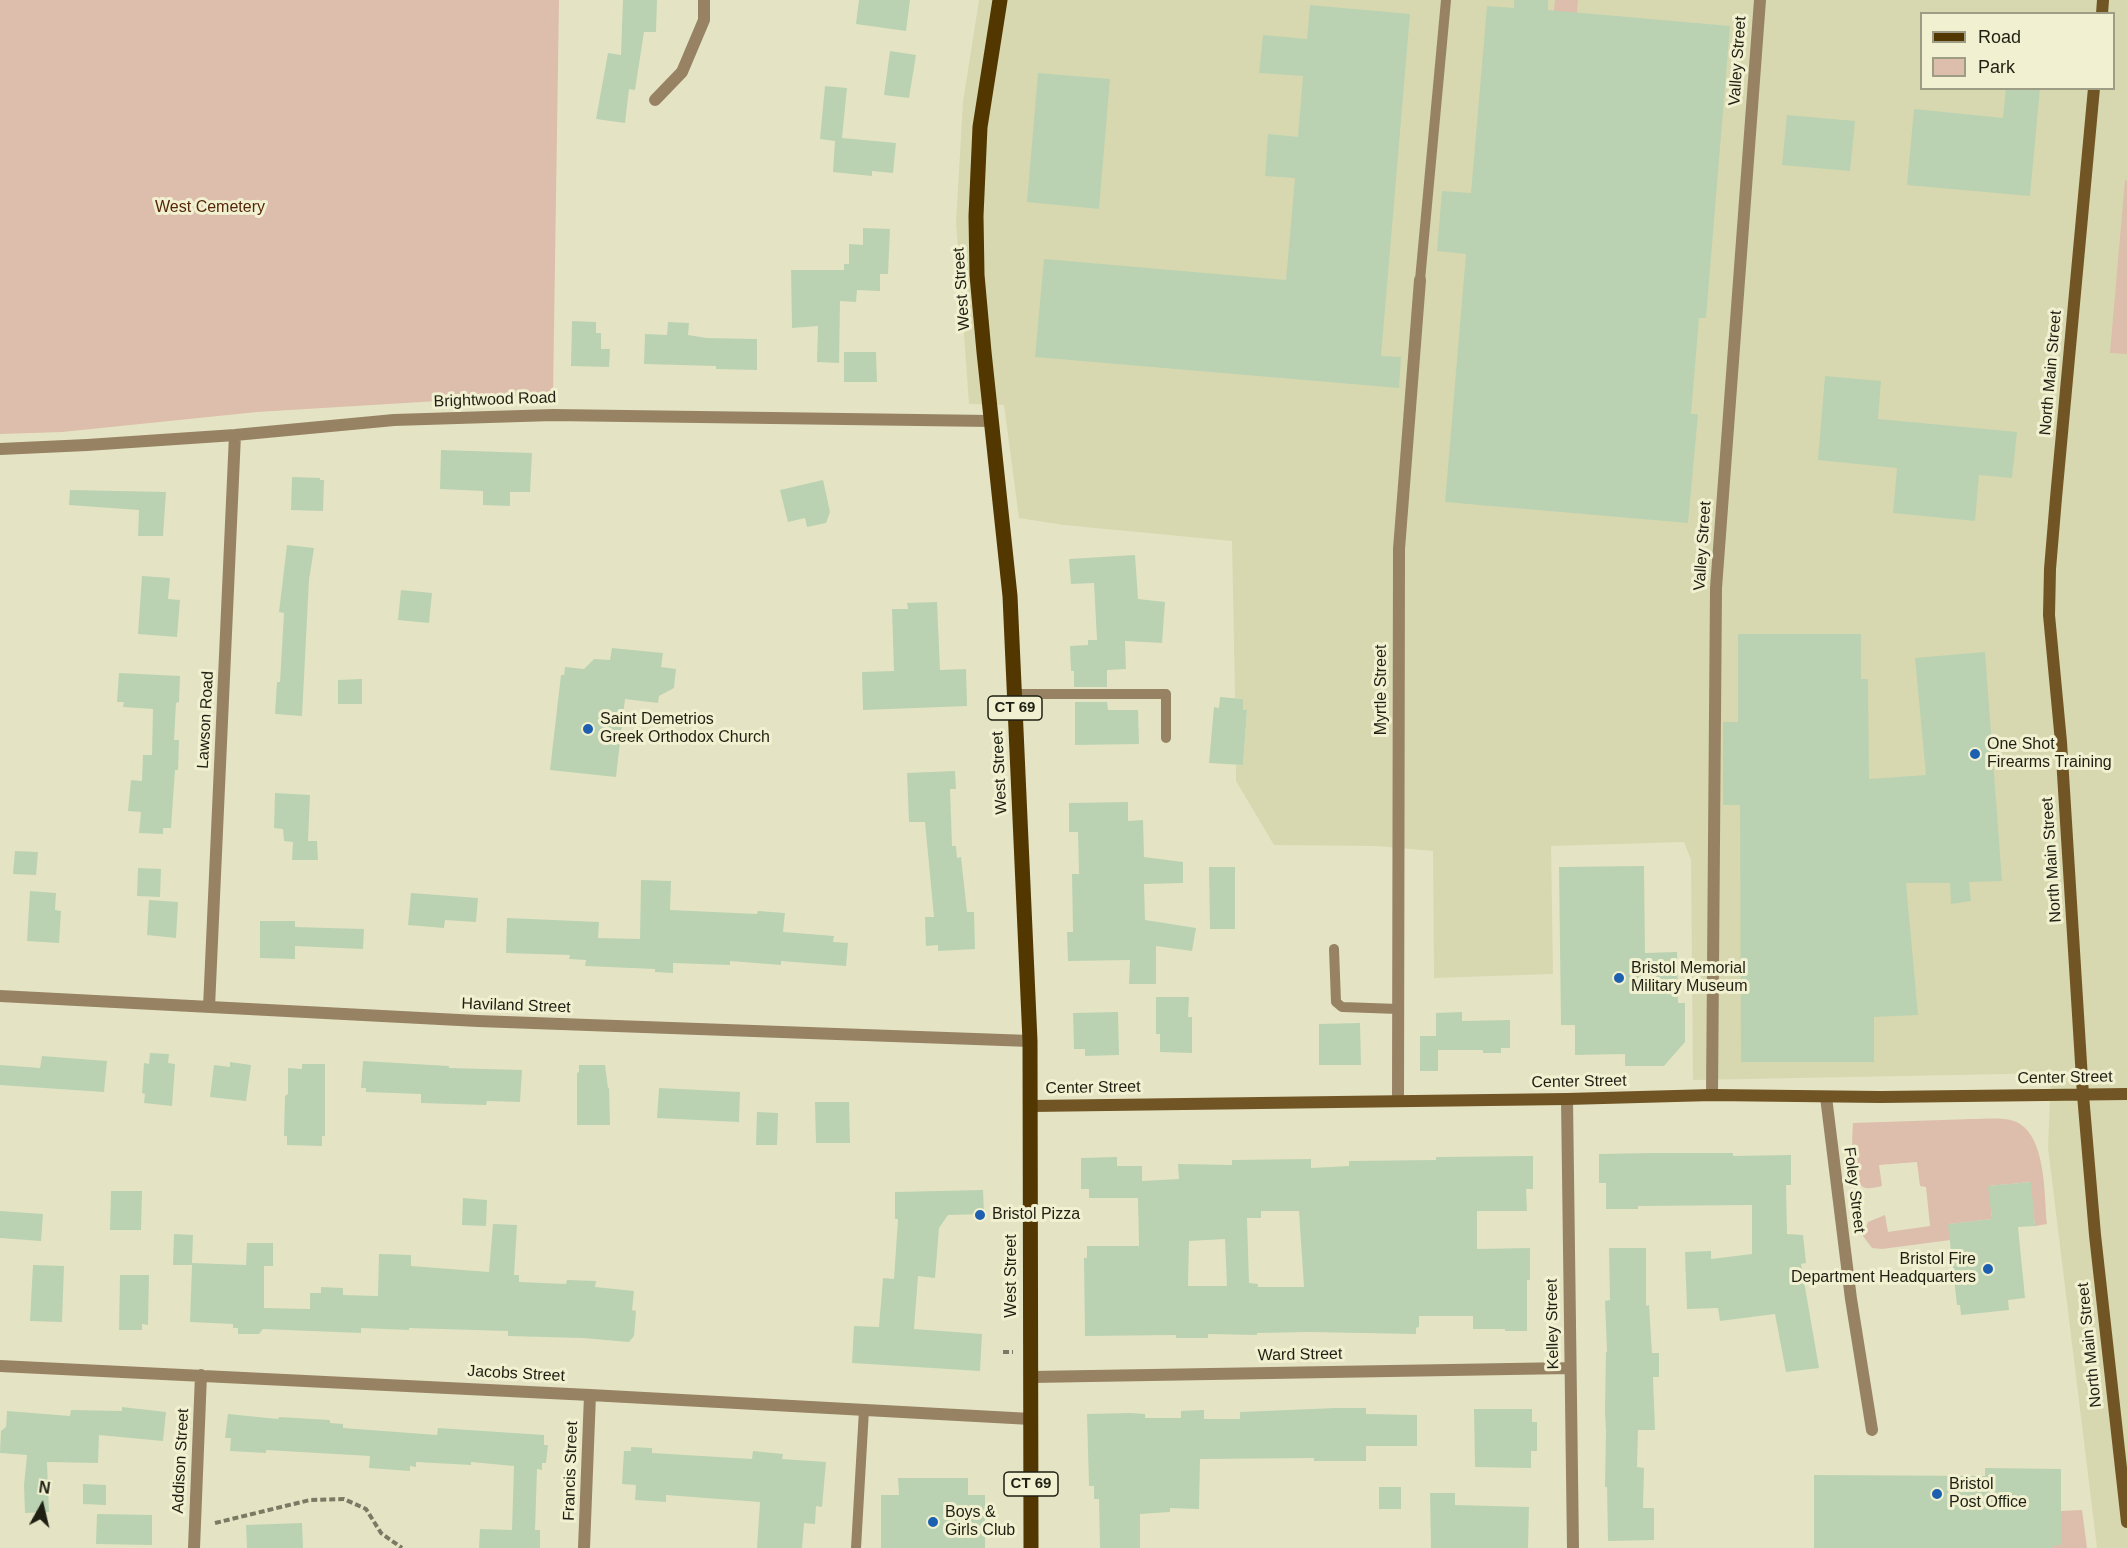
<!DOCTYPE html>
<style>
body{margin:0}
#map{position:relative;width:2127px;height:1548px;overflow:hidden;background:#e4e4c4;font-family:Arial,sans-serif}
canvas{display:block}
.legend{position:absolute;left:1920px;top:12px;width:195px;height:78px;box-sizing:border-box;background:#f1f1d1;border:2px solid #9d9d85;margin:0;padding:8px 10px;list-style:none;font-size:18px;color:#1f1f13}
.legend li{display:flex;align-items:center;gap:12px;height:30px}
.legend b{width:30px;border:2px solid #9d9d85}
.north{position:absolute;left:12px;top:1476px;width:60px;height:60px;-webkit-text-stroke:4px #f1f1d1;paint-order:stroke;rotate:8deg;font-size:16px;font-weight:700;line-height:24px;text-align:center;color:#1f1f13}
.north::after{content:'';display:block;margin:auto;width:21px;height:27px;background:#1f1f13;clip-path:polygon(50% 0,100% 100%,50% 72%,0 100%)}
</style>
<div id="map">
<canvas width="2127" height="1548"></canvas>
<ul class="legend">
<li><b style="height:8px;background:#523700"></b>Road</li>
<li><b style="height:16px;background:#ddbdac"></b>Park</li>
</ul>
<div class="north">N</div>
</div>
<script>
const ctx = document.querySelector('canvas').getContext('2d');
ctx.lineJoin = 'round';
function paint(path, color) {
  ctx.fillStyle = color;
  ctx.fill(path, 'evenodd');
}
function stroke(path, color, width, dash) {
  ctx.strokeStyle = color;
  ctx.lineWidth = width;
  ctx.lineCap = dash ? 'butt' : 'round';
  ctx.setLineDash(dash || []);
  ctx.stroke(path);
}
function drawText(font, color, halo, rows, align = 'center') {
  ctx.font = font + ' Arial,sans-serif';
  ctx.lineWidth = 6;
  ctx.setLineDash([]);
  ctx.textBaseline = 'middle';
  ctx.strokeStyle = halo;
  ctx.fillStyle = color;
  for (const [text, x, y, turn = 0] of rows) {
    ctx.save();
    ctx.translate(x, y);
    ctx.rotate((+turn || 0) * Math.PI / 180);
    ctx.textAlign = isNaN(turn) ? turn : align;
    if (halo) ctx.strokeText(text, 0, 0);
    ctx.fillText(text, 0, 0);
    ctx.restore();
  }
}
const built = new Path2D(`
 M 979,0 L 2127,0 L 2127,1548 L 2097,1548 L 2048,1148 L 2051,1071 L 2009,1074 L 1693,1080 L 1691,860 L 1684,842 L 1551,846 L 1553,974 L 1434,978 L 1433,851 L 1377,846 L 1274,845 L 1236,781 L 1236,765 L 1243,765 L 1247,711 L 1243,710 L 1243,699 L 1235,698 L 1232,541 L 1064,525 L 1019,518 L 1004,405 L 969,404 L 956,222 L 963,102 ZM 1922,14 L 2114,14 L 2114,88 L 1922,88 Z`);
const green = new Path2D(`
 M 0,0 L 559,0 L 553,394 L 257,412 L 62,432 L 0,434 Z
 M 1555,0 L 1578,0 L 1577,13 L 1554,11 Z
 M 2125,180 L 2127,181 L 2127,354 L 2110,353 Z
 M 1972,1119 C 1985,1119 2002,1117 2014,1121 C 2047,1133 2044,1196 2047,1224 L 2035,1226 L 2030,1182 L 1989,1186 L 1992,1219 L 1949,1224 L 1950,1240 L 1882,1249 L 1872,1248 L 1863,1236 L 1868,1222 L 1885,1215 L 1888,1232 L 1930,1226 L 1926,1187 L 1920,1186 L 1917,1162 L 1879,1165 L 1882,1186 C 1876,1187 1868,1190 1863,1187 C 1850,1179 1852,1136 1853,1123 Z
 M 2082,1510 L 2087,1548 L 2054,1548 L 2054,1545 L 2061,1545 L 2061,1511 Z`);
const building = new Path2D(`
 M 623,0 L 657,0 L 656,32 L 644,32 L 635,90 L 629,89 L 625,123 L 596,119 L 608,53 L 621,55 Z
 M 859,0 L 910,0 L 906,31 L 856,24 Z
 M 1514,0 L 1548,0 L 1548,10 L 1730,26 L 1706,318 L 1699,318 L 1691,414 L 1698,414 L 1688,523 L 1445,502 L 1466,254 L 1437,251 L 1442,191 L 1471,193 L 1487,6 L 1514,8 Z
 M 1310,5 L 1410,14 L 1381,356 L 1401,357 L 1399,388 L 1035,357 L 1044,259 L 1286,280 L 1295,178 L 1265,176 L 1268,134 L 1298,137 L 1303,76 L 1259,73 L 1263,35 L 1307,39 Z
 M 890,51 L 916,55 L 909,98 L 884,95 Z
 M 1038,73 L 1110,79 L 1099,209 L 1027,202 Z
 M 825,86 L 847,88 L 842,138 L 896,143 L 893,173 L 872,171 L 872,176 L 833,172 L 835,141 L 820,139 Z
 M 2006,88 L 2040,88 L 2030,196 L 1907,185 L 1914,109 L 2003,118 Z
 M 1787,115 L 1855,121 L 1850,171 L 1782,165 Z
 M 863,228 L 890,229 L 888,274 L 880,274 L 880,291 L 857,290 L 856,302 L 840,301 L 839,363 L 817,362 L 818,326 L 792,328 L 791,270 L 844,270 L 844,264 L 849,264 L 849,244 L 863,245 Z
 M 572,321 L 596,322 L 596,333 L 601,333 L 601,349 L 610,349 L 609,367 L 571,366 Z
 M 668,322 L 689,323 L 688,335 L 707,338 L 757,339 L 757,370 L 716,369 L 716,366 L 644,364 L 645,334 L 667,335 Z
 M 844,352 L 876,352 L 877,382 L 844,382 Z
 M 1825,376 L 1881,381 L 1878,419 L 2017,432 L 2012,478 L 1979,475 L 1975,521 L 1893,513 L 1897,468 L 1818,460 Z
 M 441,450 L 532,453 L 530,492 L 510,492 L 510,506 L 483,505 L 483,491 L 440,489 Z
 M 292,477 L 320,478 L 320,480 L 324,480 L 323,511 L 291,510 Z
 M 823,480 L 830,512 L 826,523 L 807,527 L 805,518 L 788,522 L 780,490 Z
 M 70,490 L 166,492 L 163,536 L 138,536 L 139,510 L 69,505 Z
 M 287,545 L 314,548 L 309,580 L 302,716 L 275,714 L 277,682 L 280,682 L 284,613 L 279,612 Z
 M 1135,555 L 1138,599 L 1165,602 L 1162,643 L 1125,641 L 1126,669 L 1107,670 L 1107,687 L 1074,687 L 1074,671 L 1071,671 L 1070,646 L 1088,645 L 1088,640 L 1097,640 L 1094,583 L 1071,584 L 1069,559 Z
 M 142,576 L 170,578 L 168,599 L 180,600 L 177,637 L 138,634 Z
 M 401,590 L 432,593 L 429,623 L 398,620 Z
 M 937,602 L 940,670 L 966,669 L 967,706 L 863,710 L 862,672 L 894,671 L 892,609 L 908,609 L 907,603 Z
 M 1738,634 L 1861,634 L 1861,679 L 1868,679 L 1869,779 L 1926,775 L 1915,658 L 1985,652 L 2002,881 L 1969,882 L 1971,901 L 1951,904 L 1950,883 L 1906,883 L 1918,1015 L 1874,1017 L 1874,1062 L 1741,1062 L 1740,805 L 1723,805 L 1723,722 L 1738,722 Z
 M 612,648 L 663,653 L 661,667 L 676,669 L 674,688 L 659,696 L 658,703 L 625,699 L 616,777 L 550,770 L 561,675 L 564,675 L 565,667 L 584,669 L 594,659 L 610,660 Z
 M 119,673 L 180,676 L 179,702 L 176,703 L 174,740 L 179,740 L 178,770 L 175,770 L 171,828 L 163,828 L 163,834 L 139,833 L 141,812 L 128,811 L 131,780 L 142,781 L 143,755 L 152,755 L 153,709 L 123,707 L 124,702 L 117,702 Z
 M 362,679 L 362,704 L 338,704 L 338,680 Z
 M 1220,697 L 1243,699 L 1243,710 L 1247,710 L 1243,765 L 1209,763 L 1214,707 L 1219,708 Z
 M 1075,702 L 1107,702 L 1108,710 L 1138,710 L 1139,744 L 1075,745 Z
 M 955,771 L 956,789 L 950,789 L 952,846 L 956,846 L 957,858 L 961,857 L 967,912 L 974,912 L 975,949 L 938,951 L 938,945 L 926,946 L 925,917 L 934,917 L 925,822 L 909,822 L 907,773 Z
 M 275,793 L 310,795 L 308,841 L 317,841 L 318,860 L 292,860 L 293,842 L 284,841 L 283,829 L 274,828 Z
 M 1128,802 L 1128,821 L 1143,820 L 1144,857 L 1183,862 L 1183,883 L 1144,884 L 1145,920 L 1196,928 L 1192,951 L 1156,946 L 1156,984 L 1129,984 L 1130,960 L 1068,961 L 1067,932 L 1073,932 L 1072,874 L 1079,874 L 1078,832 L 1069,832 L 1069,803 Z
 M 15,851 L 38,852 L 36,875 L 13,874 Z
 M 1644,866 L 1645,953 L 1677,952 L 1678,1003 L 1685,1003 L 1685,1042 L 1664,1066 L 1625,1066 L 1625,1054 L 1575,1055 L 1575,1025 L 1561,1025 L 1559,867 Z
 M 1209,867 L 1235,867 L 1235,929 L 1210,929 Z
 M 138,868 L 161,869 L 160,897 L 137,896 Z
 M 641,880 L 671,881 L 670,910 L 757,914 L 758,911 L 785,913 L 783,932 L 834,936 L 833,942 L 848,943 L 846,966 L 781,961 L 781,965 L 730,961 L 730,965 L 673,963 L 673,973 L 655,972 L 655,969 L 585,966 L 586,960 L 569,959 L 570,955 L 506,953 L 507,918 L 599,922 L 598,938 L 640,939 Z
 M 30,891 L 56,893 L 55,910 L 61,911 L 59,943 L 27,941 Z
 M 411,893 L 478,898 L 476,922 L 445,920 L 444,928 L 408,925 Z
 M 149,900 L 178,902 L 176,938 L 147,935 Z
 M 260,921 L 295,921 L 295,927 L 364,929 L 363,949 L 295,946 L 295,959 L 260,958 Z
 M 1156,997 L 1189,997 L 1188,1017 L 1192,1017 L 1192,1053 L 1160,1052 L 1160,1034 L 1156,1034 Z
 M 1118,1012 L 1119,1055 L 1085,1056 L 1085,1049 L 1074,1049 L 1073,1013 Z
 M 1462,1012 L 1462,1021 L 1510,1020 L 1510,1048 L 1501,1048 L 1501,1053 L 1483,1053 L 1483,1050 L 1438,1050 L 1438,1071 L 1420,1071 L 1420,1036 L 1436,1036 L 1436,1013 Z
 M 1360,1023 L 1361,1065 L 1319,1065 L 1319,1024 Z
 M 150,1053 L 169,1054 L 168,1063 L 175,1064 L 172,1106 L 144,1103 L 145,1094 L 142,1093 L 144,1063 L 149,1064 Z
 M 42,1056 L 107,1061 L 104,1092 L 0,1085 L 0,1065 L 40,1068 Z
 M 363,1061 L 449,1066 L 449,1068 L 522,1070 L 520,1102 L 487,1101 L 486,1105 L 421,1103 L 421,1094 L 366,1092 L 366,1088 L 361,1088 Z
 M 230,1062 L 251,1065 L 246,1101 L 210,1097 L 214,1065 L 230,1067 Z
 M 302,1064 L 325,1064 L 325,1136 L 322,1136 L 322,1146 L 287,1145 L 287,1136 L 284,1136 L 285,1096 L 288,1094 L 288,1068 L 302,1069 Z
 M 579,1065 L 605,1065 L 608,1088 L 609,1088 L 610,1125 L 577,1125 L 577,1073 L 579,1072 Z
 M 659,1088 L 740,1092 L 739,1122 L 657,1118 Z
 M 815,1102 L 849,1102 L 850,1143 L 816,1143 Z
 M 757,1112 L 778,1113 L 777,1145 L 756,1145 Z
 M 1653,1153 L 1733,1153 L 1733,1156 L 1791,1155 L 1791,1185 L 1786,1185 L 1787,1234 L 1803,1235 L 1806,1263 L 1801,1264 L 1819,1368 L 1786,1372 L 1775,1314 L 1720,1321 L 1718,1308 L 1687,1309 L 1685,1252 L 1711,1251 L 1711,1259 L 1752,1254 L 1752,1205 L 1638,1206 L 1638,1209 L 1606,1209 L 1606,1183 L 1599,1183 L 1599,1154 Z
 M 1533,1156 L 1533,1189 L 1526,1189 L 1527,1211 L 1477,1211 L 1477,1249 L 1530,1248 L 1530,1280 L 1527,1280 L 1527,1331 L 1505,1331 L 1505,1329 L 1473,1329 L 1473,1316 L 1419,1316 L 1419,1327 L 1416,1328 L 1416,1334 L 1309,1332 L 1257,1333 L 1257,1335 L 1208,1334 L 1208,1338 L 1176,1338 L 1176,1335 L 1085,1336 L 1084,1258 L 1087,1258 L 1087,1246 L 1139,1246 L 1138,1198 L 1089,1198 L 1089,1189 L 1081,1189 L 1081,1158 L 1117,1157 L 1117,1166 L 1142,1166 L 1142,1181 L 1179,1179 L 1178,1164 L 1232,1165 L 1232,1160 L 1311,1159 L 1311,1168 L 1349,1166 L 1349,1161 L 1436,1160 L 1436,1157 ZM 1261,1211 L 1299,1211 L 1304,1287 L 1258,1287 L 1258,1284 L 1249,1283 L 1247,1218 L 1261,1218 ZM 1225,1239 L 1227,1286 L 1188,1286 L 1189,1241 Z
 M 2031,1182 L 2035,1226 L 2018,1227 L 2025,1298 L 2008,1300 L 2009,1310 L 1961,1315 L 1960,1305 L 1957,1305 L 1948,1224 L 1992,1219 L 1988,1186 Z
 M 983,1190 L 984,1214 L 948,1215 L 939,1228 L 935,1278 L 918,1276 L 914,1329 L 982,1334 L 980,1371 L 852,1363 L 854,1326 L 879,1327 L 883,1278 L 894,1279 L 898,1219 L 895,1219 L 895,1192 Z
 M 111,1191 L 142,1191 L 141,1230 L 110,1230 Z
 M 463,1198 L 487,1200 L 486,1226 L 462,1225 Z
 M 0,1211 L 43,1214 L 41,1241 L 0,1238 Z
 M 493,1224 L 517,1225 L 514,1275 L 519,1275 L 519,1282 L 566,1284 L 567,1280 L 596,1281 L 595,1287 L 634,1291 L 632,1310 L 636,1311 L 634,1336 L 629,1342 L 583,1338 L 508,1336 L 508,1331 L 409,1328 L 409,1330 L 361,1328 L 361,1333 L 263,1329 L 259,1334 L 238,1334 L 238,1328 L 233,1328 L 233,1324 L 190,1322 L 192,1265 L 173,1265 L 174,1234 L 193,1235 L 192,1263 L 246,1265 L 247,1243 L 273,1243 L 273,1266 L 264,1266 L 264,1308 L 310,1309 L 310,1293 L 321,1293 L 321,1287 L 343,1288 L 343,1295 L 378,1296 L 379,1254 L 411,1255 L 411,1266 L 489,1272 Z
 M 1609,1248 L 1646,1248 L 1646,1306 L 1649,1305 L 1652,1353 L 1659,1353 L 1659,1377 L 1653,1377 L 1655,1430 L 1638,1430 L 1637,1467 L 1644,1468 L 1643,1508 L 1654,1508 L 1654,1540 L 1608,1541 L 1607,1487 L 1605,1487 L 1606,1431 L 1605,1412 L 1606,1352 L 1607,1352 L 1605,1301 L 1610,1300 Z
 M 33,1265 L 64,1266 L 62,1322 L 30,1321 Z
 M 120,1275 L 149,1275 L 148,1325 L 142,1324 L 142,1330 L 119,1330 Z
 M 122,1407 L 166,1412 L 163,1441 L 99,1435 L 98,1463 L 47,1462 L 49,1512 L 25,1513 L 24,1485 L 27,1455 L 0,1453 L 1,1431 L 6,1427 L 7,1411 L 70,1416 L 71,1410 L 122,1411 Z
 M 1336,1408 L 1366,1408 L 1366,1414 L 1417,1415 L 1417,1446 L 1366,1446 L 1366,1461 L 1314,1461 L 1314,1458 L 1200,1459 L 1199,1509 L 1170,1508 L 1170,1512 L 1140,1514 L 1140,1548 L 1100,1548 L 1099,1499 L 1094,1499 L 1094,1486 L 1089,1486 L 1087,1414 L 1130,1413 L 1145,1414 L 1145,1418 L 1181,1418 L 1181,1411 L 1204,1410 L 1204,1419 L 1240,1419 L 1240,1412 Z
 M 1474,1409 L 1532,1409 L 1532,1422 L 1537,1422 L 1537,1451 L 1531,1451 L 1531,1468 L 1475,1467 Z
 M 228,1414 L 278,1419 L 279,1417 L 330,1420 L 330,1423 L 343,1424 L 343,1428 L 437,1435 L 438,1428 L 544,1435 L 544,1445 L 548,1445 L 546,1463 L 542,1463 L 542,1470 L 537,1469 L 535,1530 L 540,1530 L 540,1548 L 479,1548 L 480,1529 L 512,1530 L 514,1466 L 471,1462 L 471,1465 L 416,1462 L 416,1467 L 410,1466 L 410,1471 L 369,1468 L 370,1456 L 266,1450 L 266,1453 L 230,1451 L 231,1438 L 225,1438 Z
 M 631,1447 L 652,1448 L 652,1453 L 752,1459 L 753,1451 L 783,1454 L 782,1459 L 826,1462 L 822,1507 L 816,1506 L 815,1524 L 804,1523 L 802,1548 L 757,1548 L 760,1502 L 666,1495 L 666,1502 L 635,1500 L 636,1485 L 622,1484 L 624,1451 L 631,1451 Z
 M 1985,1468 L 2061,1469 L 2061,1545 L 2054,1545 L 2054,1548 L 1814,1548 L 1814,1475 L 1985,1476 Z
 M 898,1478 L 968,1478 L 968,1495 L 985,1495 L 985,1548 L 881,1548 L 881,1495 L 899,1495 Z
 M 83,1484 L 106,1485 L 106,1505 L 83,1504 Z
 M 1379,1487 L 1401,1487 L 1401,1509 L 1379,1509 Z
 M 1430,1493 L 1455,1493 L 1455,1505 L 1529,1507 L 1528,1548 L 1431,1548 Z
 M 97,1514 L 152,1515 L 152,1545 L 96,1544 Z
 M 302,1523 L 303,1548 L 247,1548 L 246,1525 Z`);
const path = new Path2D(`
 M 1003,1352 L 1013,1352
 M 215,1523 L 310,1500 L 344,1499 L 366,1509 L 381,1533 L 402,1548`);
const lane = new Path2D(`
 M 1420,280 L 1446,0
 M 1014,694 L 1166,694 L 1166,738
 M 1334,949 L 1336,1002 L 1342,1007 L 1398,1009
 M 856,1548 L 864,1410`);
const street = new Path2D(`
 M 655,100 L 682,72 L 704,20 L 704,0
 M 0,449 L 87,445 L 235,435 L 394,420 L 553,415 L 991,421
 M 0,996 L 478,1021 L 1030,1041
 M 209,1007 L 235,435
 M 1712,1095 L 1716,588 L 1760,0
 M 1826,1097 L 1851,1299 L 1872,1430
 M 1567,1099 L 1573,1548
 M 1398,1101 L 1399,549 L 1420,280
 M 0,1366 L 590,1395 L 1031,1419
 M 1031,1377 L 1570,1368
 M 194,1548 L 201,1375
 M 584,1548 L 590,1395`);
const secondary = new Path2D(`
 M 2102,14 L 2103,0
 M 2094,88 L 2056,498 L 2050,569 L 2049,615 L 2061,742 L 2083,1095 L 2095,1235 L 2127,1522
 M 1031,1106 L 1567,1099 L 1712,1095 L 1881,1097 L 2127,1094`);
const primary = new Path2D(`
 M 1000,0 L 980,127 L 976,216 L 977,275 L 984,352 L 1010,596 L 1030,1041 L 1031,1548`);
const markers = [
 [588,729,6,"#1d60b0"],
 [1975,754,6,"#1d60b0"],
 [1619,978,6,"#1d60b0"],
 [980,1215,6,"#1d60b0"],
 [1988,1269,6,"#1d60b0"],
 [1937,1494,6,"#1d60b0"],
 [933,1522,6,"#1d60b0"]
];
const shields = [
 [1015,708,54],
 [1031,1484,54]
];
const shieldNames = [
 ["CT 69",1015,708],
 ["CT 69",1031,1484]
];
const streetNames = [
 ["Valley Street",1738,61,-86],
 ["West Street",962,289,-94],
 ["North Main Street",2051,373,-85],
 ["Brightwood Road",495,400,-2],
 ["Valley Street",1703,546,-86],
 ["Myrtle Street",1382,690,-90],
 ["Lawson Road",206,720,-87],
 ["West Street",1000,773,-93],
 ["North Main Street",2052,860,-94],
 ["Haviland Street",516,1006,2],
 ["Center Street",2065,1078,-1],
 ["Center Street",1579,1082,-1],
 ["Center Street",1093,1088,-1],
 ["Foley Street",1854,1190,83],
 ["West Street",1012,1276,-90],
 ["Kelley Street",1553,1324,-91],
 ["North Main Street",2090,1345,-96],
 ["Ward Street",1300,1355,-1],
 ["Jacobs Street",516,1374,3],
 ["Addison Street",181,1461,-87],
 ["Francis Street",571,1471,-88]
];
const parkNames = [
 ["West Cemetery",210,208]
];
const poiNames = [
 ["Saint Demetrios",600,720],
 ["Greek Orthodox Church",600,738],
 ["One Shot",1987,745],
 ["Firearms Training",1987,763],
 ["Bristol Memorial",1631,969],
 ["Military Museum",1631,987],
 ["Bristol Pizza",992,1215],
 ["Bristol Fire",1976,1260,"right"],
 ["Department Headquarters",1976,1278,"right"],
 ["Bristol",1949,1485],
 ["Post Office",1949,1503],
 ["Boys &",945,1513],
 ["Girls Club",945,1531]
];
paint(built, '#d7d8b0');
paint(green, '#ddbdac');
paint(building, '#bad2b2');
stroke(path, '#7a7a64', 4, [6, 3]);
stroke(lane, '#978364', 10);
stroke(street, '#978364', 12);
stroke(secondary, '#725525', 12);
stroke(primary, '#523700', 15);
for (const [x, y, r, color] of markers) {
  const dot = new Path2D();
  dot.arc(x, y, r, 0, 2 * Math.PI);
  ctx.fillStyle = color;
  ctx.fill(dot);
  stroke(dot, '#f1f1d1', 2);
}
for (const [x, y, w] of shields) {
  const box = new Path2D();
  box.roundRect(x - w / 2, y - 12, w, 24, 4.5);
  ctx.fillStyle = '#f1f1d1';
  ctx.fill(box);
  stroke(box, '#1f1f13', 1.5);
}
drawText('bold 15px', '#1f1f13', null, shieldNames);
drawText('16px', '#1f1f13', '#f1f1d1', streetNames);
drawText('16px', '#552609', '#f1f1d1', parkNames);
drawText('16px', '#1f1f13', '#f1f1d1', poiNames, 'left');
</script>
